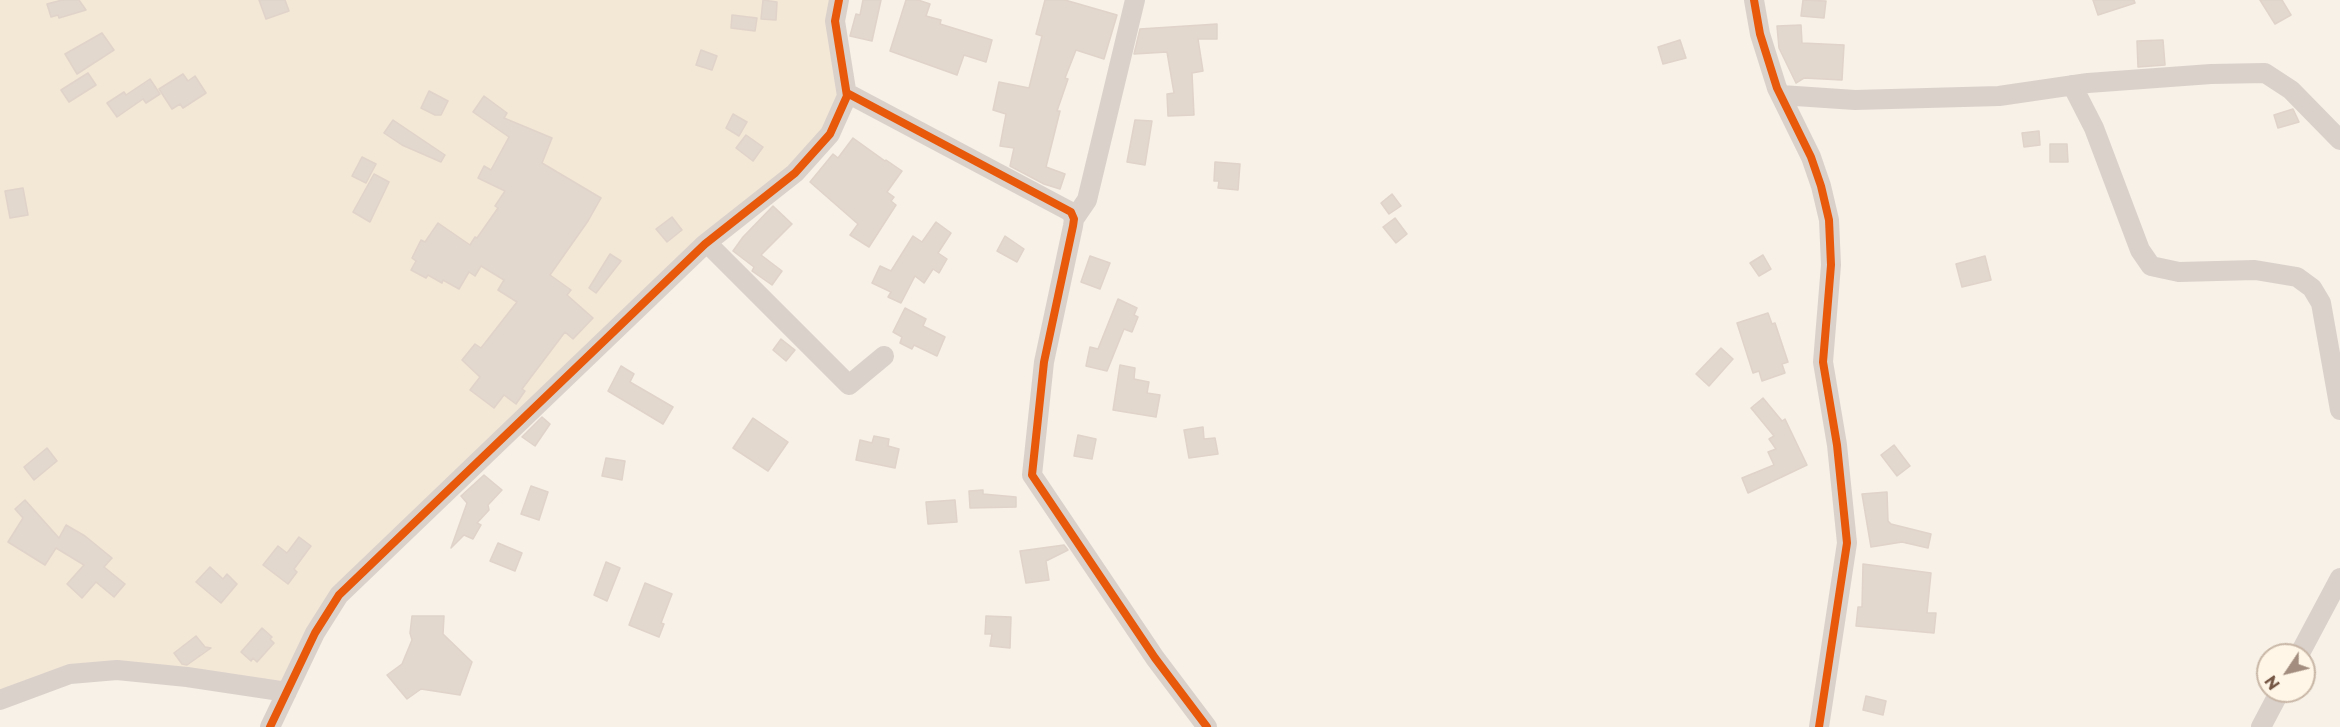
<!DOCTYPE html>
<style>
body{margin:0}
#map{position:relative;width:2340px;height:727px;overflow:hidden;background:#f7f1e7;font-family:Montserrat,sans-serif}
canvas{display:block}
.north{position:absolute;left:2256px;top:643px;width:60px;height:60px;box-sizing:border-box;background:#fff6e7;border:2px solid #c8b6a6;border-radius:50%;rotate:235deg;font-size:16px;font-weight:700;line-height:24px;text-align:center;color:#765745}
.north::after{content:'';display:block;margin:auto;width:21px;height:27px;background:#a38d7e;clip-path:polygon(50% 0,100% 100%,50% 72%,0 100%)}
</style>
<div id="map">
<canvas width="2340" height="727"></canvas>
<div class="north">N</div>
</div>
<script>
const ctx = document.querySelector('canvas').getContext('2d');
ctx.lineJoin = 'round';
function paint(path, color) {
  ctx.fillStyle = color;
  ctx.fill(path, 'evenodd');
}
function stroke(path, color, width, dash) {
  ctx.strokeStyle = color;
  ctx.lineWidth = width;
  ctx.lineCap = dash ? 'butt' : 'round';
  ctx.setLineDash(dash || []);
  ctx.stroke(path);
}
const residential = new Path2D(`
 M 0,0 L 836,0 L 845,94 L 828,134 L 337,595 L 285,690 L 116,668 L 0,698 Z`);
const building = new Path2D(`
 M 62,0 L 79,0 L 86,10 L 59,18 L 58,15 L 51,17 L 47,4 Z
 M 259,0 L 285,0 L 289,11 L 266,19 Z
 M 763,0 L 777,2 L 776,20 L 761,19 Z
 M 863,0 L 881,0 L 872,41 L 850,36 L 856,14 L 860,15 Z
 M 906,0 L 918,0 L 930,4 L 926,16 L 941,20 L 940,24 L 992,40 L 986,62 L 964,55 L 957,75 L 890,51 Z
 M 1045,0 L 1065,0 L 1117,15 L 1104,59 L 1076,50 L 1065,78 L 1068,79 L 1057,111 L 1060,111 L 1046,167 L 1065,174 L 1060,189 L 1044,184 L 1010,166 L 1014,148 L 1000,146 L 1006,114 L 993,110 L 999,82 L 1029,88 L 1042,36 L 1036,34 Z
 M 1803,0 L 1826,1 L 1824,18 L 1801,16 Z
 M 2093,0 L 2134,0 L 2135,3 L 2098,15 Z
 M 2260,0 L 2282,0 L 2291,15 L 2275,24 Z
 M 732,15 L 757,18 L 755,31 L 731,28 Z
 M 1217,24 L 1217,39 L 1198,39 L 1203,71 L 1192,73 L 1194,115 L 1168,116 L 1167,94 L 1174,93 L 1167,52 L 1134,54 L 1140,29 Z
 M 1801,25 L 1802,43 L 1844,45 L 1842,80 L 1804,78 L 1796,83 L 1779,48 L 1777,26 Z
 M 102,33 L 114,50 L 77,74 L 65,54 Z
 M 1680,40 L 1686,58 L 1663,64 L 1658,47 Z
 M 2163,40 L 2165,65 L 2138,67 L 2137,41 Z
 M 701,50 L 717,56 L 712,70 L 696,65 Z
 M 88,73 L 96,85 L 69,102 L 61,90 Z
 M 183,74 L 188,81 L 195,76 L 206,93 L 183,108 L 180,104 L 172,109 L 159,89 Z
 M 150,79 L 160,94 L 146,103 L 143,99 L 117,117 L 107,103 L 124,92 L 126,95 Z
 M 429,91 L 448,101 L 441,115 L 435,115 L 421,108 Z
 M 484,96 L 507,113 L 504,118 L 552,138 L 542,163 L 601,198 L 588,221 L 550,275 L 571,290 L 567,295 L 593,318 L 573,339 L 565,332 L 522,389 L 525,391 L 516,404 L 504,395 L 494,408 L 470,390 L 480,377 L 462,360 L 475,344 L 481,348 L 517,302 L 498,290 L 504,280 L 481,266 L 475,276 L 469,272 L 459,289 L 443,280 L 442,283 L 428,275 L 426,278 L 411,270 L 416,261 L 412,258 L 421,240 L 425,242 L 438,223 L 470,245 L 475,237 L 477,238 L 498,208 L 495,206 L 505,191 L 478,178 L 484,166 L 491,170 L 509,137 L 473,112 Z
 M 2293,109 L 2299,122 L 2278,128 L 2274,115 Z
 M 733,114 L 747,122 L 739,136 L 726,128 Z
 M 393,120 L 445,155 L 441,162 L 402,145 L 384,133 Z
 M 1135,120 L 1152,121 L 1145,165 L 1127,162 Z
 M 2039,131 L 2040,145 L 2024,147 L 2022,133 Z
 M 746,135 L 763,147 L 753,161 L 736,148 Z
 M 853,138 L 885,161 L 886,160 L 902,171 L 887,192 L 894,197 L 891,201 L 896,205 L 869,247 L 850,235 L 858,224 L 810,182 L 833,154 L 838,158 Z
 M 2050,144 L 2067,144 L 2068,162 L 2050,162 Z
 M 362,157 L 376,164 L 366,183 L 352,176 Z
 M 1215,162 L 1240,164 L 1238,190 L 1218,188 L 1219,181 L 1214,181 Z
 M 374,174 L 389,182 L 370,222 L 353,212 Z
 M 23,188 L 28,215 L 10,218 L 5,191 Z
 M 1392,194 L 1401,206 L 1389,214 L 1381,203 Z
 M 773,206 L 792,224 L 761,255 L 782,271 L 772,285 L 752,271 L 754,267 L 733,251 L 743,237 Z
 M 672,217 L 682,230 L 667,242 L 656,229 Z
 M 1395,218 L 1407,234 L 1396,243 L 1383,227 Z
 M 936,222 L 951,233 L 938,253 L 947,259 L 939,273 L 933,269 L 924,283 L 915,276 L 901,303 L 888,297 L 891,292 L 872,283 L 880,266 L 891,271 L 913,236 L 922,242 Z
 M 1005,236 L 1024,249 L 1017,262 L 997,251 Z
 M 610,254 L 621,261 L 596,293 L 589,288 Z
 M 1763,255 L 1771,269 L 1759,276 L 1750,263 Z
 M 1090,256 L 1110,263 L 1100,289 L 1081,282 Z
 M 1985,256 L 1991,280 L 1962,287 L 1956,264 Z
 M 1118,299 L 1137,308 L 1134,315 L 1138,317 L 1132,332 L 1124,329 L 1107,371 L 1086,366 L 1090,347 L 1098,349 Z
 M 905,308 L 926,319 L 923,326 L 945,337 L 937,356 L 914,345 L 912,349 L 900,343 L 902,337 L 893,332 Z
 M 1768,313 L 1772,324 L 1775,323 L 1788,362 L 1782,364 L 1785,373 L 1762,381 L 1759,371 L 1753,373 L 1737,323 Z
 M 781,339 L 795,350 L 786,361 L 773,350 Z
 M 1721,348 L 1733,359 L 1709,386 L 1696,374 Z
 M 1120,365 L 1135,368 L 1134,379 L 1149,382 L 1147,393 L 1160,395 L 1156,417 L 1113,410 Z
 M 621,366 L 634,374 L 630,382 L 673,407 L 663,424 L 608,391 Z
 M 1763,398 L 1782,421 L 1785,419 L 1807,465 L 1748,493 L 1742,478 L 1774,465 L 1768,452 L 1776,449 L 1769,439 L 1774,436 L 1751,408 Z
 M 542,417 L 550,424 L 535,446 L 522,437 Z
 M 753,418 L 788,442 L 768,471 L 733,448 Z
 M 1203,427 L 1204,439 L 1215,438 L 1218,454 L 1189,458 L 1184,430 Z
 M 1078,435 L 1096,439 L 1092,459 L 1074,456 Z
 M 874,436 L 889,439 L 888,446 L 899,449 L 895,468 L 856,460 L 860,440 L 872,443 Z
 M 1894,445 L 1910,466 L 1897,476 L 1881,455 Z
 M 47,448 L 57,461 L 34,480 L 24,467 Z
 M 606,458 L 625,461 L 622,480 L 602,476 Z
 M 484,475 L 502,490 L 488,505 L 489,510 L 477,523 L 481,525 L 473,539 L 464,535 L 451,548 L 467,503 L 461,496 Z
 M 531,486 L 548,492 L 539,520 L 521,514 Z
 M 983,490 L 983,494 L 1016,497 L 1016,507 L 970,508 L 969,491 Z
 M 1887,492 L 1888,521 L 1891,524 L 1931,534 L 1928,548 L 1902,542 L 1871,547 L 1862,494 Z
 M 25,500 L 59,538 L 66,525 L 85,536 L 112,558 L 104,567 L 125,584 L 114,597 L 96,582 L 82,598 L 67,584 L 84,565 L 56,548 L 45,565 L 8,542 L 23,518 L 15,509 Z
 M 955,500 L 957,522 L 928,524 L 926,502 Z
 M 299,537 L 311,546 L 294,569 L 297,572 L 288,584 L 263,565 L 278,546 L 287,553 Z
 M 498,543 L 522,553 L 515,571 L 490,561 Z
 M 1064,545 L 1068,550 L 1046,561 L 1049,580 L 1026,583 L 1020,551 Z
 M 606,562 L 620,568 L 607,601 L 594,595 Z
 M 1863,564 L 1931,573 L 1927,613 L 1936,613 L 1934,633 L 1856,626 L 1858,607 L 1862,607 Z
 M 210,567 L 223,579 L 227,574 L 237,584 L 221,603 L 196,582 Z
 M 645,583 L 672,594 L 661,623 L 664,624 L 659,637 L 629,625 Z
 M 412,616 L 444,616 L 443,634 L 472,662 L 460,695 L 421,689 L 407,699 L 387,675 L 402,664 L 412,640 L 410,633 Z
 M 986,616 L 1011,617 L 1010,648 L 990,646 L 992,634 L 985,634 Z
 M 262,628 L 272,637 L 270,639 L 274,643 L 257,662 L 253,658 L 251,661 L 241,652 Z
 M 196,636 L 205,647 L 211,648 L 187,665 L 182,664 L 174,653 Z
 M 1866,696 L 1886,701 L 1883,715 L 1863,710 Z`);
const street = new Path2D(`
 M 1754,0 L 1760,34 L 1777,88 L 1811,157 L 1821,186 L 1829,220 L 1831,265 L 1823,362 L 1837,445 L 1847,543 L 1819,727
 M 2072,85 L 2094,128 L 2140,250 L 2151,266 L 2179,272 L 2255,270 L 2297,277 L 2312,288 L 2321,303 L 2340,410
 M 847,93 L 1071,212 L 1074,219 L 1073,226 L 1044,362 L 1032,475 L 1155,658 L 1207,727
 M 1781,95 L 1855,100 L 1999,96 L 2088,83 L 2211,74 L 2265,73 L 2291,90 L 2340,140
 M 1074,219 L 1087,200 L 1135,0
 M 707,243 L 849,385 L 884,356
 M 2299,655 L 2340,578
 M 0,700 L 70,674 L 117,670 L 187,677 L 287,692
 M 270,727 L 315,633 L 339,595 L 705,244 L 795,173 L 830,134 L 847,96 L 835,21 L 839,0
 M 2261,727 L 2280,691`);
const cycleway = new Path2D(`
 M 1754,0 L 1760,34 L 1777,88 L 1811,157 L 1821,186 L 1829,220 L 1831,265 L 1823,362 L 1837,445 L 1847,543 L 1819,727
 M 847,93 L 1071,212 L 1074,219 L 1073,226 L 1044,362 L 1032,475 L 1155,658 L 1207,727
 M 270,727 L 315,633 L 339,595 L 705,244 L 795,173 L 830,134 L 847,96 L 835,21 L 839,0`);
paint(residential, '#f3e7d6');
paint(building, '#e3d8ce');
stroke(building, '#e0d3c9', 1.5);
stroke(street, '#dad1cb', 20);
stroke(cycleway, '#e8590c', 8);
</script>
